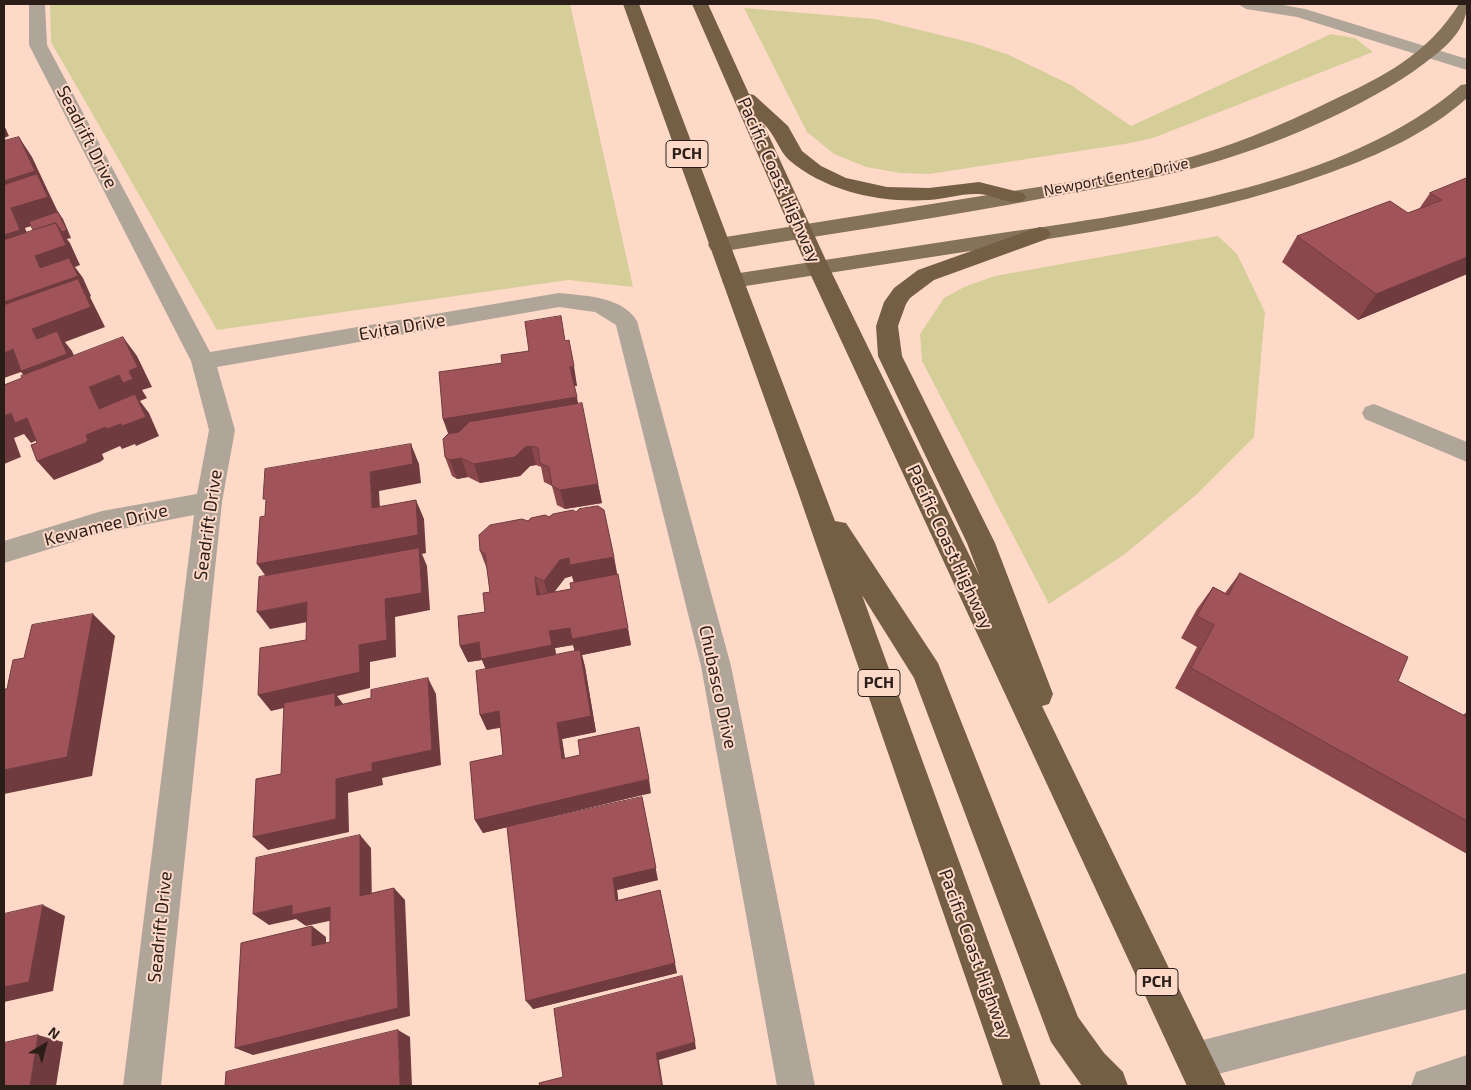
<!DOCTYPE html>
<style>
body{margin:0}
#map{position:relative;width:1471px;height:1090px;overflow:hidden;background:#ffd9c8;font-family:"Exo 2",sans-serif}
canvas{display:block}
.frame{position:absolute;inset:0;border:5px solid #2b1e18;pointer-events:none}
.north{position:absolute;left:20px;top:1020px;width:50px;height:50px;-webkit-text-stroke:4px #ffd9c8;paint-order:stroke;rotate:37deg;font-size:14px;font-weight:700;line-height:20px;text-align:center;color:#2b1e18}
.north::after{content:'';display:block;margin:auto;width:18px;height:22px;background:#2b1e18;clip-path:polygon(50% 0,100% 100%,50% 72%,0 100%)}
</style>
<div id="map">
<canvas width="1471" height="1090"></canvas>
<div class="frame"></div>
<div class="north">N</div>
</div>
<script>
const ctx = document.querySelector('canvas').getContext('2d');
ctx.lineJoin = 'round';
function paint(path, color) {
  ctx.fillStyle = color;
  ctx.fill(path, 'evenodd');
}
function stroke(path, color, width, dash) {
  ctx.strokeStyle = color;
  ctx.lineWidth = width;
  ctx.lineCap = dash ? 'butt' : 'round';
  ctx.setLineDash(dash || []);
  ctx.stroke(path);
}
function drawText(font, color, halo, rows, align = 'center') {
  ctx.font = font + ' "Exo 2",sans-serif';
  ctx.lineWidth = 4;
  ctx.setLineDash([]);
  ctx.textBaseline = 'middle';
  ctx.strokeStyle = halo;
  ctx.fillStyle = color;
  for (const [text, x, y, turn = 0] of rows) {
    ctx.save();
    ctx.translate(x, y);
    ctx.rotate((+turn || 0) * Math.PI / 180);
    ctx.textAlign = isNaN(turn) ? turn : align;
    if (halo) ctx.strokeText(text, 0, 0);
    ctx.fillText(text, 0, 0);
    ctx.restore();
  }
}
const green = new Path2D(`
 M 50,4 L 570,4 L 633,287 L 568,280 L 217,330 L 51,42 Z
 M 744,8 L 875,19 L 973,43 L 1009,55 L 1071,85 L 1131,126 L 1331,34 L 1355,38 L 1373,52 L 1153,138 L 1125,144 L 929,174 L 900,173 L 866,167 L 834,154 L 807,132 Z
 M 1218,236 L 1237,254 L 1265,312 L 1254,437 L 1196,495 L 1125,554 L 1049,604 L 922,361 L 920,334 L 944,298 L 964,287 L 995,276 Z`);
const minor = new Path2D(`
 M 29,4 L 45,4 L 47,45 L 210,352 L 559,293 C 585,296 622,296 637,321 L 731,666 L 815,1086 L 777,1086 L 701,666 L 616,325 L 595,312 L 559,307 L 217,367 L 235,430 L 222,502 L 161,1086 L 123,1086 L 194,515 L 102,533 L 4,563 L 4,541 L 102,511 L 197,494 L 209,430 L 191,361 L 29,45 Z
 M 1238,4 L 1277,4 L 1305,9 L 1467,59 L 1467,70 L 1297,17 L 1246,9 Z
 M 1374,404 L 1467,442 L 1467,462 L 1365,419 L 1362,413 L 1365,407 Z
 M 1467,973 L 1467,1009 L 1195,1080 L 1182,1074 L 1176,1061 L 1182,1048 L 1195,1042 Z
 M 1467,1055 L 1467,1086 L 1411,1086 L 1416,1072 Z`);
const major = new Path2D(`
 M 1459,4 L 1467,4 C 1467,34 1437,54 1414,71 C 1350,115 1254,154 1178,172 C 1136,182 1092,189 1050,197 C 940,218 829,234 719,252 L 711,250 L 708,245 L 711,240 L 719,238 C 794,226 869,214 944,202 C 1019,190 1096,179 1171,162 C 1227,149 1280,126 1331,101 C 1384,76 1427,55 1459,4 Z
 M 1467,84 L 1467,98 C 1428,133 1379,155 1329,173 C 1222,212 1108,230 996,247 C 908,261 820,274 733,288 L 725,286 L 722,281 L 725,276 L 733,274 C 822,260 912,247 1001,233 C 1148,212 1346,185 1461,85 Z`);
const highway = new Path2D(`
 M 623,4 L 639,4 L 835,521 L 846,523 L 938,663 L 1078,1017 L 1104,1053 L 1123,1072 L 1128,1086 L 1082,1086 L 1051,1042 L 914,678 L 862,595 L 1041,1086 L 1003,1086 L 798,492 Z
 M 692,4 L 708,4 L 749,94 L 754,95 L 788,126 L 802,151 L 821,166 L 846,178 L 887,187 L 929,188 L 979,182 L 1023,193 L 1026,197 L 1023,201 C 1008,205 994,195 979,194 C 962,193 945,199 929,200 C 880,203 827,192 789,160 C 779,151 775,134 763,123 L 829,267 L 980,577 L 967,543 L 878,356 L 876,326 L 884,302 L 894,288 L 918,270 L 1033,229 L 1040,227 L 1047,229 L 1051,234 L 1047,239 L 934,280 L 910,298 L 906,304 L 898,326 L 902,356 L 995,543 L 1053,694 L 1049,704 L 1042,706 L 1226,1086 L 1187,1086 L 807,267 Z`);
const wall = new Path2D(`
 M 1467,178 L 1467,274 L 1358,320 L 1282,262 L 1297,236 L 1408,213 L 1419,209 L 1430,193 Z
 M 566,341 L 577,386 L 574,386 L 578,404 L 598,484 L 602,503 L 565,509 L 557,505 L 552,486 L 544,482 L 541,467 L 536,465 L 530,466 L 520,476 L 480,483 L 468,477 L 457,479 L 452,476 L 445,457 L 449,434 L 443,419 L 502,363 L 529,351 Z
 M 480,551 L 614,557 L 631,645 L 582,655 L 585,667 L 596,732 L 562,739 L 565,758 L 651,793 L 514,825 L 658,880 L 617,890 L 618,900 L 677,973 L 533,1009 L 507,827 L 483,833 L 475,820 L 503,755 L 500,728 L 487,730 L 480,715 L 486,669 L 482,660 L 468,662 L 460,646 L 485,612 L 490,592 L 487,569 ZM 572,576 L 574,582 L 571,589 L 554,592 L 565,578 ZM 573,645 L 575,651 L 556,655 L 555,648 Z
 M 1240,573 L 1398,681 L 1463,715 L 1467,712 L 1467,854 L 1175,688 L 1197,647 L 1181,638 L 1197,609 L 1213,587 L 1225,593 Z`);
const shadedWall = new Path2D(`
 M 4,125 L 9,136 L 4,138 Z
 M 19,137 L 32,157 L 48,191 L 58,212 L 63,219 L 71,238 L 67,239 L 70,243 L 80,265 L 75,267 L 83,278 L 91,296 L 90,297 L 105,327 L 65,342 L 72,351 L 82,374 L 37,391 L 21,372 L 4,378 L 4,353 L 13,349 L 48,349 L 4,327 L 4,302 L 40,268 L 35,256 L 61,217 L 25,228 L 34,250 L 4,260 L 4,235 L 11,208 L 4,205 L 4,181 Z
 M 1467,257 L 1467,274 L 1358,320 L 1376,294 Z
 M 123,337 L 137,356 L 152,387 L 142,390 L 147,398 L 140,401 L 149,413 L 159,436 L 136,446 L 135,444 L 122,449 L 120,446 L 102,454 L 104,459 L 100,462 L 54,480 L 37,461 L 86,435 L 99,409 L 89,387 L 129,371 Z
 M 574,366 L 577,386 L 574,386 L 570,367 Z
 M 577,397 L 580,417 L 450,439 L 443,419 Z
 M 11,413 L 27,418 L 44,437 L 31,443 L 24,434 L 14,438 L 21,457 L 4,464 L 4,416 Z
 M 411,444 L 419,464 L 421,483 L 379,491 L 381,527 L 372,508 L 370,472 Z
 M 531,446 L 536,465 L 530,466 L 520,476 L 480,483 L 474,464 L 525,447 Z
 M 461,458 L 468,477 L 457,479 L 450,460 Z
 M 598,484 L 602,503 L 565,509 L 560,490 Z
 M 416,500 L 424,519 L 426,553 L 422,554 L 427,566 L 430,610 L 395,617 L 396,657 L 370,662 L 370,688 L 337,696 L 347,709 L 335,706 L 335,696 L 271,711 L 258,695 L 359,645 L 385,599 L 270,582 L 257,564 Z
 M 614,557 L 617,575 L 574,583 L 572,576 L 565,578 L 549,599 L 544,581 L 560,560 L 569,558 Z
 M 535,577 L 540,594 L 537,595 Z
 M 307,602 L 318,620 L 270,629 L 257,612 Z
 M 93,614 L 115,636 L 92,776 L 4,794 L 4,770 Z
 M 570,628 L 628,628 L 631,645 L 582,655 L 585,667 L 596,732 L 562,739 L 567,773 L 562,759 L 557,723 L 576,656 L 573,645 L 555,648 L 557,662 L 488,675 L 482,660 L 468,662 L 460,646 Z
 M 428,678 L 436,694 L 441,765 L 382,778 L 383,785 L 348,793 L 349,832 L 268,850 L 253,837 L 336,779 L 372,763 Z
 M 499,711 L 505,726 L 487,730 L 480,715 Z
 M 649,779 L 651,793 L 483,833 L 475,820 Z
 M 642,797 L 658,880 L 617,890 L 620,912 L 616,901 L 613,878 Z
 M 360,835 L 371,848 L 372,907 L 360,896 Z
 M 394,888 L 405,900 L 410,1016 L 253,1055 L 235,1048 Z
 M 660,890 L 677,973 L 533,1009 L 526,1001 Z
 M 43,905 L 65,916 L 53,991 L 4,1002 L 4,987 Z
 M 292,905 L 330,907 L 343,918 L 306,926 L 296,919 L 269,925 L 253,914 Z
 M 312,926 L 326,937 L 326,956 L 312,946 Z
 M 398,1030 L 410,1037 L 412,1086 L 400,1086 Z
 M 38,1035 L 63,1042 L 56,1086 L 30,1086 Z
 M 695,1042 L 696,1049 L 659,1060 L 663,1086 L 662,1086 L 656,1053 Z`);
const building = new Path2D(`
 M 19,137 L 35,171 L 4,181 L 4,141 Z
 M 37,174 L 48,197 L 11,208 L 20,230 L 4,235 L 4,185 Z
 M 1467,178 L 1467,257 L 1376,294 L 1297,236 L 1390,201 L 1408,213 L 1442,200 L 1430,193 Z
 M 58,212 L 67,230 L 62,232 L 56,223 L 33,230 L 29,222 Z
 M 56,223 L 66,245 L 35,256 L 40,268 L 69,258 L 78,276 L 4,302 L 4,240 Z
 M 78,279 L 91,307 L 32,329 L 37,339 L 57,331 L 67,354 L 21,371 L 13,349 L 4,353 L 4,305 Z
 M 561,316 L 565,341 L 569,340 L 574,366 L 570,367 L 577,397 L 443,419 L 439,372 L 502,363 L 501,355 L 529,351 L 525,322 Z
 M 123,337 L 138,367 L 129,371 L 133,379 L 123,383 L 119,375 L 89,387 L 99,409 L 135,394 L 146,417 L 122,426 L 121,424 L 107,429 L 106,427 L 86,435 L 88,440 L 85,443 L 37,461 L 31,445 L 37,443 L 27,418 L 15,423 L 11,413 L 4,416 L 4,385 L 22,378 L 21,376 Z
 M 582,403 L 598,484 L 560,490 L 552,486 L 549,467 L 540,463 L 538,448 L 531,446 L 525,447 L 515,457 L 474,464 L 461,458 L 450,460 L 445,457 L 443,439 L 448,434 L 459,432 L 469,422 Z
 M 411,444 L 413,464 L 370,472 L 372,508 L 416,500 L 418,535 L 257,564 L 260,517 L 265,516 L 266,499 L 263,499 L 265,469 Z
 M 598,506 L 604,510 L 614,557 L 570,565 L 569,558 L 560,560 L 544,581 L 535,577 L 537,595 L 571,589 L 570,583 L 618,574 L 628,628 L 572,639 L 570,628 L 549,631 L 552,645 L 481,659 L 479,642 L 460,646 L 458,616 L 485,612 L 483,593 L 490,592 L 485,554 L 480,551 L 479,535 L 490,525 L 522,519 L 528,521 L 531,518 L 545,515 L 549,517 L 553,514 L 573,510 L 576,512 L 579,509 Z
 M 419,548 L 422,593 L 385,599 L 387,640 L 359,645 L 360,672 L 258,695 L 260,648 L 306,640 L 307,602 L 257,612 L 259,577 Z
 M 1240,573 L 1408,657 L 1398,681 L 1467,717 L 1467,821 L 1191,668 L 1214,625 L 1197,616 L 1213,587 L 1228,595 Z
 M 93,614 L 67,757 L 4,770 L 4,689 L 7,689 L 13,660 L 24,658 L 32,625 Z
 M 580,650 L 591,716 L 557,723 L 562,759 L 580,755 L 578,740 L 639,727 L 649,779 L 475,820 L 470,762 L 503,755 L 499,711 L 480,715 L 476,671 Z
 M 428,678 L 432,750 L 372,763 L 372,771 L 336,779 L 336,819 L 253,837 L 256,779 L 281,774 L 284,703 L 335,693 L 335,706 L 371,698 L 371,690 Z
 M 642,797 L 656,868 L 613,878 L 616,901 L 660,890 L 675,963 L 526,1001 L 507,827 Z
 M 360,835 L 360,896 L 394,888 L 398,1008 L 235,1048 L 241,943 L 312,926 L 312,946 L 330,942 L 330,907 L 292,915 L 292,905 L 253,914 L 256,858 Z
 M 43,905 L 29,982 L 4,987 L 4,914 Z
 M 682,976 L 695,1042 L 656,1053 L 662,1086 L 540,1086 L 539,1083 L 563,1077 L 554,1009 Z
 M 398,1030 L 400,1086 L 225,1086 L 226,1072 Z
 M 38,1035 L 30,1086 L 4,1086 L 4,1043 Z`);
const farStreetnames = [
 ["Newport Center Drive",1116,177,-11]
];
const shields = [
 [687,154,42],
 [879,683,42],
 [1157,982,42]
];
const shieldNames = [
 ["PCH",687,154],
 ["PCH",879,683],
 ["PCH",1157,982]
];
const streetNames = [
 ["Seadrift Drive",87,137,63],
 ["Pacific Coast Highway",779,180,66],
 ["Evita Drive",402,327,-10],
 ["Kewamee Drive",106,525,-14],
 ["Seadrift Drive",208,525,-82],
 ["Pacific Coast Highway",950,547,65],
 ["Chubasco Drive",718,687,78],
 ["Seadrift Drive",160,927,-84],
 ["Pacific Coast Highway",975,954,70]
];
paint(green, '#d5ce99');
paint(minor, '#afa598');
paint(major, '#84725b');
paint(highway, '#755f44');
paint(wall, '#8a484d');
paint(shadedWall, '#703b3f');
paint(building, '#a0545a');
stroke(building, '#703b3f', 1);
drawText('15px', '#2b1e18', '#ffd9c8', farStreetnames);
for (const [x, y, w] of shields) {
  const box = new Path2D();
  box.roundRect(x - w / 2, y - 13.5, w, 27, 4);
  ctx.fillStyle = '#ffd9c8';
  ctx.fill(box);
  stroke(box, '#2b1e18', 1);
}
drawText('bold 16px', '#2b1e18', null, shieldNames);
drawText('18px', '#2b1e18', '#ffd9c8', streetNames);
</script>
